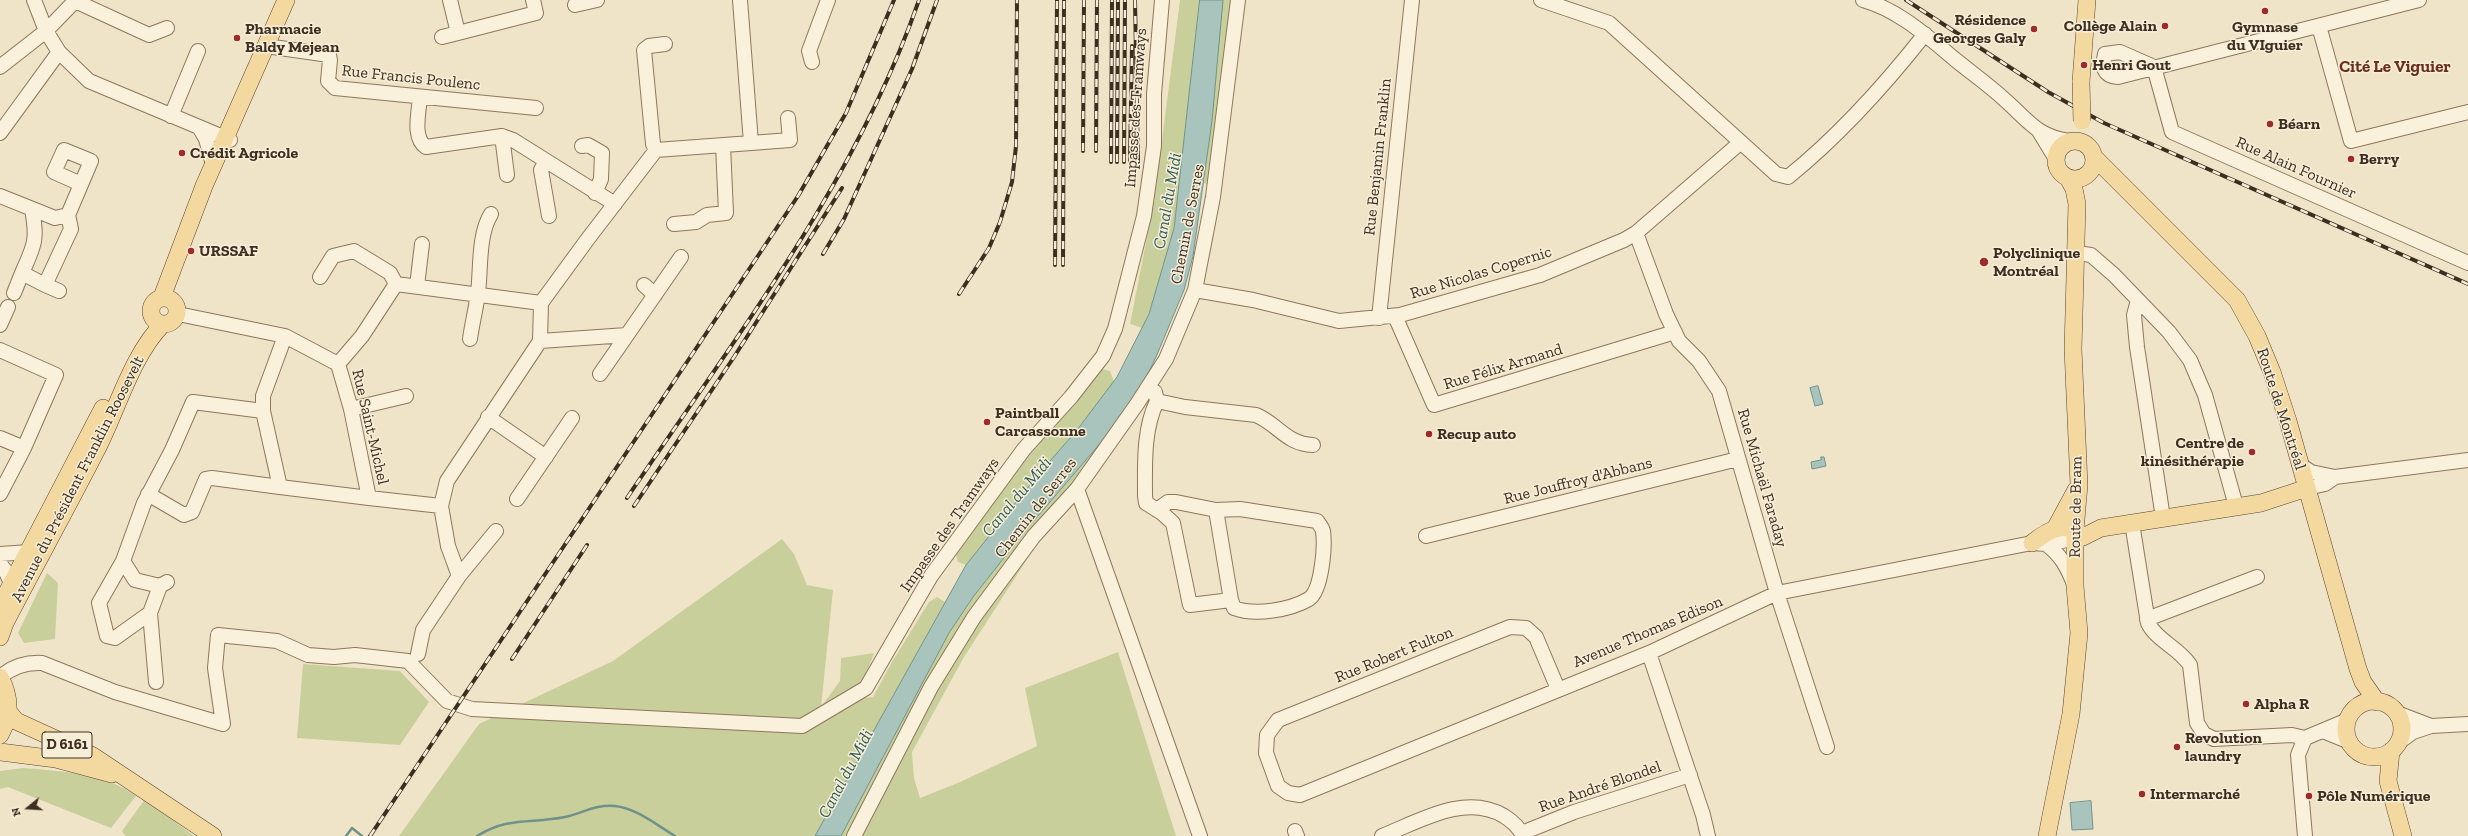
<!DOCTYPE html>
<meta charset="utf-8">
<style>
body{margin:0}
#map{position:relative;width:2468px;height:836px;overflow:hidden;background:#f0e4c8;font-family:"Zilla Slab",serif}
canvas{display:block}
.north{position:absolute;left:8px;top:788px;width:40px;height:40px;-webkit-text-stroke:3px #f7eed8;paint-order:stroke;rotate:252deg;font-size:11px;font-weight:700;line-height:16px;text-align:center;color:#3d2e20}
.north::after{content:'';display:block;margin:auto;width:14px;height:18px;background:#3d2e20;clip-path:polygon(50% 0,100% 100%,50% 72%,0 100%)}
</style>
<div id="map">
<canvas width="2468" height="836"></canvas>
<div class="north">N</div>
</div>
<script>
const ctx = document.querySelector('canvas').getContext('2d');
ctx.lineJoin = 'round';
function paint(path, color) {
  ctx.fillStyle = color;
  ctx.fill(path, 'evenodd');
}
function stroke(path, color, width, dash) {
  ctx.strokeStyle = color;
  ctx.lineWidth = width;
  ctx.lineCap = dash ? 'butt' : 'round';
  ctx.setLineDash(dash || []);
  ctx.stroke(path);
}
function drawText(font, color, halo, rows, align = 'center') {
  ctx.font = font + ' "Zilla Slab",serif';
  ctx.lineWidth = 3;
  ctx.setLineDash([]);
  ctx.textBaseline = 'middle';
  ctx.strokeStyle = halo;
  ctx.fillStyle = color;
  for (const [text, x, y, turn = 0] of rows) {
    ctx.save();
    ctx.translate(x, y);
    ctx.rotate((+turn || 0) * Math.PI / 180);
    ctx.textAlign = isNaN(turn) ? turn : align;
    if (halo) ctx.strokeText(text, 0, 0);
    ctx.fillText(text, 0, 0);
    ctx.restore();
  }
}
const green = new Path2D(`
 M 1180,0 L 1200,0 L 1174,228 L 1149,314 L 1142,328 L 1130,324 L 1154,202 Z
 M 1223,0 L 1234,0 L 1209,185 L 1204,183 Z
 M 1102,369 L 1110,371 L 1114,382 C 1066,444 1015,504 966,565 L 958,562 L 956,555 C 982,519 1007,482 1035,448 C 1057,421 1081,396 1102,369 Z
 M 1109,433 L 1114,441 L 1114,449 L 1037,544 L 964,657 L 912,752 L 914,778 L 920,798 L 960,782 L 1037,746 L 1025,688 L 1118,652 L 1176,836 L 841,836 L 949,633 L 973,597 L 1026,530 Z
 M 782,539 L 794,554 L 807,585 L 833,590 L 821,707 L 840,681 L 841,658 L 874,653 L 866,675 L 863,698 L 873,697 L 892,662 L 929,602 L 937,597 L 945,602 L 815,836 L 399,836 L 479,724 L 613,661 Z
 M 47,573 L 58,583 L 55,639 L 24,643 L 18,633 Z
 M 303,664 L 400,671 L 429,702 L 400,745 L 297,738 Z
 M 23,768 C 60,771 106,773 136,796 L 111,828 L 8,787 L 0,789 L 0,771 Z
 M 145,799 L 194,836 L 125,836 L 122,831 Z`);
const water = new Path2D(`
 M 1200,0 L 1223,0 L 1212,121 L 1193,256 L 1184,290 L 1156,357 L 1141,388 L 1109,433 L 1026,530 L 973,597 L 949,633 L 841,836 L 815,836 L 966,565 L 1037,476 L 1077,430 L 1117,377 L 1149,314 L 1174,228 Z
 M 1818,386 L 1823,404 L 1815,406 L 1810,388 Z
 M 1821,457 L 1824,457 L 1826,466 L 1812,469 L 1811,462 L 1821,460 Z
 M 2091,801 L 2093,829 L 2072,830 L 2070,803 Z`);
const stream = new Path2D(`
 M 346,836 L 352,828 L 362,836
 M 477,836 C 510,816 531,824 565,817 C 583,813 596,804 615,806 C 636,808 658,826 675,836`);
const minor = new Path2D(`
 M 34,0 L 46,31 L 59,52 L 89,81 L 230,140
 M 450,0 L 458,33 L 536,13 L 533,0
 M 1541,0 L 1609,23 L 1776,174 L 1788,177 C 1840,135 1884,86 1925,34
 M 1863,0 C 1899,10 1928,37 1957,61 C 1973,74 1990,86 2005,100 C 2028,120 2037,137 2070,141
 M 75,1 L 149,35 L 167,28
 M 575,5 L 597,0
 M 2319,26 L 2351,141 L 2468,112
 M 442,37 L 458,33
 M 266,46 L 329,55 L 330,60 L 328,81 L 335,88 L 536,108
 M 812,62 L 809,51 L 828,0
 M 0,67 L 46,31 L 76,0
 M 2154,67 L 2120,52 L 2105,54 C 2102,67 2103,76 2118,77 L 2419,0
 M 2154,67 L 2172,132 L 2468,263
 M 420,97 C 419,112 412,138 426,147 L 502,136 L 513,140 L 615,204
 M 171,116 L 198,51
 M 199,127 L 206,139 L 213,165
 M 2039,131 L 2056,159
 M 0,133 L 59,52
 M 502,136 L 507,175
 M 751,143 L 790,140 L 788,118
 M 582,146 L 588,145 L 602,153 L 601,179 L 595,193
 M 656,150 L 653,144 L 644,50 L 649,46 L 665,44
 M 546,161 L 541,170 L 549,216
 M 0,196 L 55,218 L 68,215 L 91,161 L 64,150 L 54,172 L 81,184
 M 32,210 C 38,240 34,246 22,273 L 45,285 L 71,229 L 68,215
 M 674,224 L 696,222 L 707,215 L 726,213 L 723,145
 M 1636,233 L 1666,314 L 1679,341 L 1699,361 L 1719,391 L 1777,593 L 1827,747
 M 2077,253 L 2091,255 L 2114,275 L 2169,332 L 2190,360 L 2205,395 L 2236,506
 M 320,277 L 333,256 L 354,251 L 390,273 L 396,284
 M 45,285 L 59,291
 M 644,285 L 655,295
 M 417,286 L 422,244
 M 1195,290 L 1253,300 L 1339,321 L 1400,315 L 1540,275 L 1624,240 L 1636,233 L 1741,142
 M 14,293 L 22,273
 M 2138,300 L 2134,315 L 2137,347 L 2163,518
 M 178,314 L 285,336 L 338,364 L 351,409 L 369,498 L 441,506
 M 1395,316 L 1434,405 L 1675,332
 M 1379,318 L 1412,0
 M 0,325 L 8,307
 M 285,336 L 263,396 L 263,411 L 280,487 L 369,498
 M 470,339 C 472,324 476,309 478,293 C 481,269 478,235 491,214
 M 540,341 L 627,335
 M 0,350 L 56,375 L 24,448 L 0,494
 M 338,364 L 362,336 L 396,284 L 541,303
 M 600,374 L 681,257
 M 1155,392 L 1157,401 L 1185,407 L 1256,415 C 1278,424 1286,444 1313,445
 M 1157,401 C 1143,430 1145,465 1145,496 L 1146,503 L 1162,513 L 1173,523 L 1190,605 L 1231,600 L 1216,510
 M 351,409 L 406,396
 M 488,417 L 546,457
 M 0,438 L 24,448
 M 2299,464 L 2311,472 L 2335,477 L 2468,460
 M 2307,488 L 2325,484 L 2335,477
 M 1077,489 L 1200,836
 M 148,494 L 184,515 L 192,512 L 206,479 L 212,478 L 280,487
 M 517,499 L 572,418
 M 1157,510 L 1168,502 L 1176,502 L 1216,510 L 1240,509 L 1317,521 C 1319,524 1322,527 1323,531 C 1325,546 1322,590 1309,599 C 1290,610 1255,616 1234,608 L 1231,600
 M 2132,523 L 2148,623 C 2156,640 2179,648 2190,665 L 2197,723 L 2204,734 L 2214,739 L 2292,735 L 2305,738 L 2348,720
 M 1426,536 L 1738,459
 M 2046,544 C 2061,555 2067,567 2074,584
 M 0,554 L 29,552
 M 123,561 L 135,580 L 160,586
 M 0,564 L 5,570 L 12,585
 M 459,576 L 496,531
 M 167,582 L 160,586 L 150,613 L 115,638 L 107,636 L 99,603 L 123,561 L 144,503 L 172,450 L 193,402 L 263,411
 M 150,613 L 156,682
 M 2147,619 L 2257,577
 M 1649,653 L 1703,815 L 1708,836
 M 418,654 L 423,630 L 459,576 L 448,546 L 441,506 L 447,481 L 540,341 L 541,303 L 587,240 L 656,150 L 751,143 L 740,0
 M 0,677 C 12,667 26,662 42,663 L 115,692 L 223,724 L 215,668 L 218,635 L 277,641 L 308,655 L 334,657 L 355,655 L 408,661 L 447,701 L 472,709 L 802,726 L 866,688 L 931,576 L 1024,449 L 1071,397 L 1103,356 L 1115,329 L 1144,216 L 1154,146 L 1154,94 L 1162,0
 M 1558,689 L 1536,637 L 1526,628 L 1510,627 L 1278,720 L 1267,735 L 1266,753 L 1278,786 L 1288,793 L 1300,795 L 1649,653 L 1777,593 L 2032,543 L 2046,544 L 2083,537
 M 2397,713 L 2431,726 L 2468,724
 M 2323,731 L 2350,742
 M 2399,742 L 2413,732 L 2431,726
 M 1295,831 L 1297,836
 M 1522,833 L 1574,812 L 1690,775
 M 854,836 L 931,687 L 974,617 L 1034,536 L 1077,489 L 1137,404 L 1166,359 L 1195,290 L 1213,197 L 1238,0
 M 1382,836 C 1420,821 1465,793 1504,816 C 1512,821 1519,827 1523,836
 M 2305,836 L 2298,755 L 2305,738`);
const major = new Path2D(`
 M 2081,82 L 2087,0
 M2056 160a19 19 0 1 1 38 0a19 19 0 1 1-38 0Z
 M 2094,157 L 2237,300 L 2257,336 L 2272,372 L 2288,421 L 2358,669 L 2363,682 L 2377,702
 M 162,297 L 204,186 L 286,0
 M151 311a13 13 0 1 1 26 0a13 13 0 1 1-26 0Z
 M 2056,527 L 2076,490
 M 2083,537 L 2101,528 L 2261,503 L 2307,488
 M 2032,543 C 2048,530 2067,519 2083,537
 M 0,606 L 103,408
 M 0,637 L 5,623 C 35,565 67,508 97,449 C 116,412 133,353 163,324
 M 0,677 C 10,696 11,716 0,735
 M2346 729a28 28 0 1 1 56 0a28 28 0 1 1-56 0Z
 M 8,711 L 16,721 L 93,756 L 213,836
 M 2391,751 L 2388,781 L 2403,836
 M 0,752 L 56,759 L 112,774
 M 2047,836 L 2071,714 L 2079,633 L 2075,586 L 2075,530 L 2079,485 L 2073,349 L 2077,204 L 2074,189 L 2068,178`);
const rail = new Path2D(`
 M 1135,0 L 1138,162
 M 1906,0 L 2048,92 L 2104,123 L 2468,284
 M 1083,151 L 1084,0
 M 1096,151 L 1097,0
 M 1111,162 L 1112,0
 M 1117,162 L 1118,0
 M 1124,162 L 1125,0
 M 1130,162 L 1132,46
 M 823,254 L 844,219 L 912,69 L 937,0
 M 1055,265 L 1057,0
 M 1063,265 L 1064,0
 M 959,294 L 989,248 L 1000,222 L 1012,182 L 1016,146 L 1017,0
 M 627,498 C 734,339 856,182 919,0
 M 634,506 L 734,357 L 842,188
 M 512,659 L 587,545
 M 370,836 L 798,196 L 846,113 L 894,0`);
const majorBridge = new Path2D(`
 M 2081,82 L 2082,121`);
const markers = [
 [2265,11,4,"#9e2a2b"],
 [2165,26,4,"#9e2a2b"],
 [2034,29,4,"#9e2a2b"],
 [237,38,4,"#9e2a2b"],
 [2084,65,4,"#9e2a2b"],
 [2270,124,4,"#9e2a2b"],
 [182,153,4,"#9e2a2b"],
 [2351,159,4,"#9e2a2b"],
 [191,251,4,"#9e2a2b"],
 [1984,262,5,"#9e2a2b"],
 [987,422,4,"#9e2a2b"],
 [1429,434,4,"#9e2a2b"],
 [2252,452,4,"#9e2a2b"],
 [2246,704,4,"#9e2a2b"],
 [2177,747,4,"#9e2a2b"],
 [2142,794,4,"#9e2a2b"],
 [2309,796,4,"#9e2a2b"]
];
const shields = [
 [67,745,50]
];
const shieldNames = [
 ["D 6161",67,745]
];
const poiNames = [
 ["Résidence",2026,20,"right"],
 ["Georges Galy",2026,38,"right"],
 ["Collège Alain",2157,26,"right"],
 ["Gymnase",2265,27,"center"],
 ["du VIguier",2265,45,"center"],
 ["Pharmacie",245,29],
 ["Baldy Mejean",245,47],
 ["Henri Gout",2092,65],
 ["Béarn",2278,124],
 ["Crédit Agricole",190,153],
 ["Berry",2359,159],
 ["URSSAF",199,251],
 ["Polyclinique",1993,253],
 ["Montréal",1993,271],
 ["Paintball",995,413],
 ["Carcassonne",995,431],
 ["Recup auto",1437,434],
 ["Centre de",2244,443,"right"],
 ["kinésithérapie",2244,461,"right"],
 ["Alpha R",2254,704],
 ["Revolution",2185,738],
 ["laundry",2185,756],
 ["Intermarché",2150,794],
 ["Pôle Numérique",2317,796]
];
const streetNames = [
 ["Rue Francis Poulenc",411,78,6],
 ["Impasse des Tramways",1136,108,-86],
 ["Rue Benjamin Franklin",1378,157,-84],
 ["Rue Alain Fournier",2296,168,24],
 ["Chemin de Serres",1188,224,-79],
 ["Rue Nicolas Copernic",1481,273,-17],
 ["Rue Félix Armand",1503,367,-17],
 ["Route de Montréal",2281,409,72],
 ["Rue Saint-Michel",370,427,77],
 ["Rue Michaël Faraday",1762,478,74],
 ["Avenue du Président Franklin Roosevelt",78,479,-63],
 ["Rue Jouffroy d'Abbans",1578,481,-14],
 ["Route de Bram",2076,507,-89],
 ["Chemin de Serres",1036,508,-52],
 ["Impasse des Tramways",950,525,-55],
 ["Avenue Thomas Edison",1648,632,-23],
 ["Rue Robert Fulton",1394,655,-22],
 ["Rue André Blondel",1600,787,-19]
];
const neighbourhoodNames = [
 ["Cité Le Viguier",2395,67]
];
const waterNames = [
 ["Canal du Midi",1168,201,-80],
 ["Canal du Midi",1017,497,-50],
 ["Canal du Midi",846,774,-62]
];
paint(green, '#c9cf9b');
paint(water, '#a9c4bc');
stroke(water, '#6f938a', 1);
stroke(stream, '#6f938a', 2.5);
stroke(minor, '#8d765c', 16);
stroke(major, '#5b4430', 18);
stroke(minor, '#faf1dc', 14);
stroke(major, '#f3d9a0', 17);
stroke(rail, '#3d2e20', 4);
stroke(rail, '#f7eed8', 2.5, [8]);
stroke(majorBridge, '#5b4430', 18, []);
stroke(majorBridge, '#f3d9a0', 17);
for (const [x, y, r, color] of markers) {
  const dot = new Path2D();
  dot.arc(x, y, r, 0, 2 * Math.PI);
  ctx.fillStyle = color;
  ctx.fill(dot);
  stroke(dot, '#f7eed8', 1.5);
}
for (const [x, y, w] of shields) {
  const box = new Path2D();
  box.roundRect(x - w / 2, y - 13, w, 26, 3);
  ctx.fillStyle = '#f7eed8';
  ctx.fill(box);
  stroke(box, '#3d2e20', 1);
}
drawText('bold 15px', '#3d2e20', null, shieldNames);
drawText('bold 16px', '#3d2e20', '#f7eed8', poiNames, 'left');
drawText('16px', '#3d2e20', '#f7eed8', streetNames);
drawText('bold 17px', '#6b2e1e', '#f7eed8', neighbourhoodNames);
drawText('italic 17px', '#2f5d5a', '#f7eed8', waterNames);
</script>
